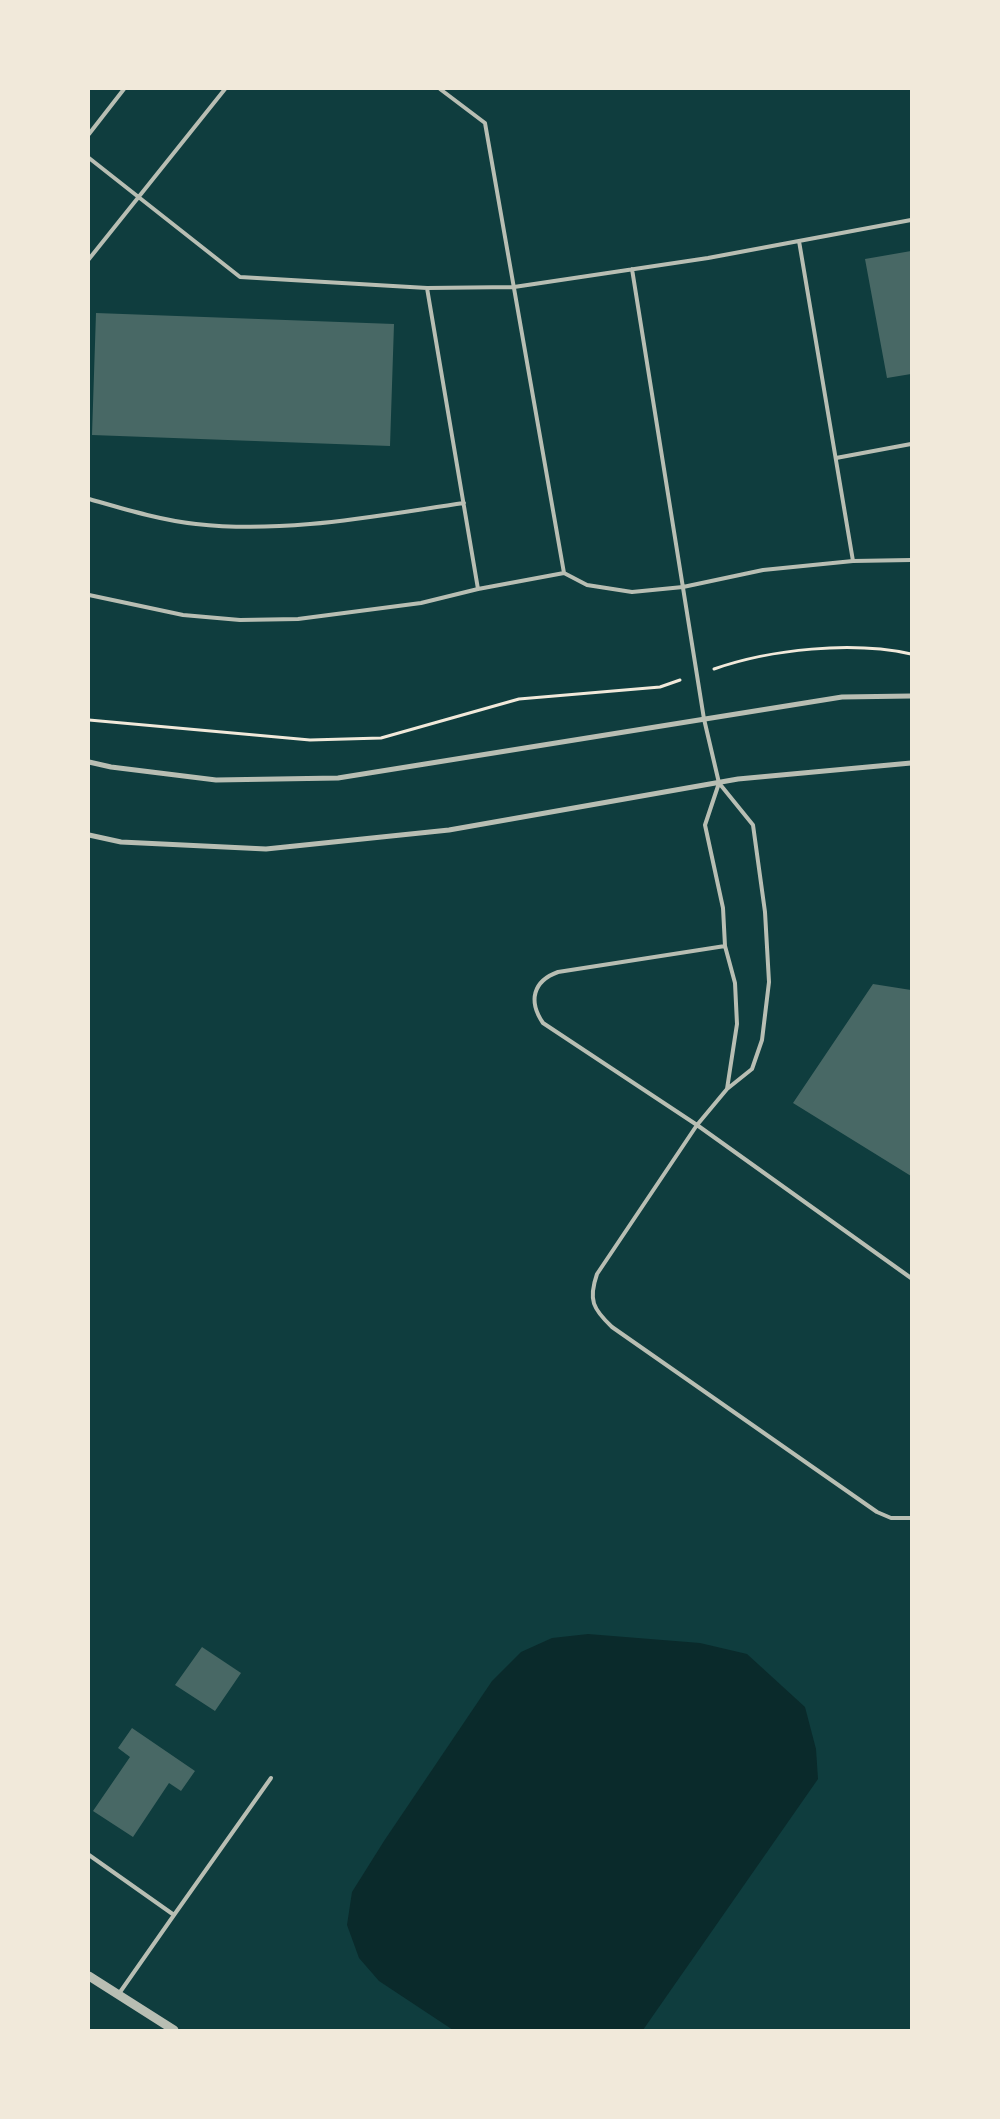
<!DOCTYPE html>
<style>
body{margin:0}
#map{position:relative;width:1000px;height:2119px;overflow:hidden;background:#0f3d3e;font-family:Jost,sans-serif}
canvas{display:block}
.frame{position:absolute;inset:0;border:90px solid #f1e9da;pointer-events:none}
</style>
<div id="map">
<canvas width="1000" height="2119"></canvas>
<div class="frame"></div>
</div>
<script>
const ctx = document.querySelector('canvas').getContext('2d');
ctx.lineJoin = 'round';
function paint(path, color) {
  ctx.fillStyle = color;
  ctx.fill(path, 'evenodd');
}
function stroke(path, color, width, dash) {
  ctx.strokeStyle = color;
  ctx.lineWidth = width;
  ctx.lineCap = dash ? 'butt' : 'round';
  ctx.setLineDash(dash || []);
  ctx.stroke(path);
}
const water = new Path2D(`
 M 588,1634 L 700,1643 L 747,1654 L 805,1707 L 816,1749 L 818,1779 L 643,2030 L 453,2030 L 379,1981 L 359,1958 L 347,1925 L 352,1892 L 384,1841 L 492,1681 L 521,1652 L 552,1638 Z`);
const building = new Path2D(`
 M 911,251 L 911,374 L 887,378 L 865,259 Z
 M 96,313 L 394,324 L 390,446 L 92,435 Z
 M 873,984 L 911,990 L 911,1176 L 793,1103 Z
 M 202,1647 L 241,1673 L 215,1711 L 175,1685 Z
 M 132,1728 L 195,1771 L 181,1791 L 169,1783 L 133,1837 L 93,1811 L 130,1757 L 118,1748 Z`);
const path = new Path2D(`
 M 714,669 C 771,649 852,641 911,654
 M 89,720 L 310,740 L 381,738 L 519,699 L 660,687 L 680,680`);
const service = new Path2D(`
 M 440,89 L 485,123 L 564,573
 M 89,134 L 124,89
 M 89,158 L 240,277 L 427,288 L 514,287 L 708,258 L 911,220
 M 799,241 L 853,561
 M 89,259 L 225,89
 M 632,269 L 704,719 L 719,783 L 753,825 L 765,912 L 769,982 L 762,1040 L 752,1069 L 727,1089 L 697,1125 L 597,1274 C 588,1300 593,1309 612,1327 L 877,1512 L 891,1518 L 911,1518
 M 427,288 L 478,589
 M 836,458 L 911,444
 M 89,499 C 124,509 160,520 196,524 C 285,534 375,516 464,503
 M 89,595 L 183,615 L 240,620 L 298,619 L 421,603 L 478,589 L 564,573 L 587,585 L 632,592 L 683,587 L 763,570 L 853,561 L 911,560
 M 719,783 L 705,825 L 723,908 L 725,946 L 735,983 L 737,1024 L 727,1089
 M 725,946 L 558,972 C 533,981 528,1001 543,1023 L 697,1125 L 911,1278
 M 89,1855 L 174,1915 L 118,1995
 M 174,1915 L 271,1778`);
const minor = new Path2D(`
 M 89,762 L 111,767 L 216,780 L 338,778 L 842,697 L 911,696
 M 89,835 L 121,842 L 266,849 L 449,830 L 738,779 L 911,763`);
const tertiary = new Path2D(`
 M 89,1976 L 174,2030`);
paint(water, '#0a2a2b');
paint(building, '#486865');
stroke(path, '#f1e9da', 3);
stroke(service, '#b8beb3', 4);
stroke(minor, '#b8beb3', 5);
stroke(tertiary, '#b8beb3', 9);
</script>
